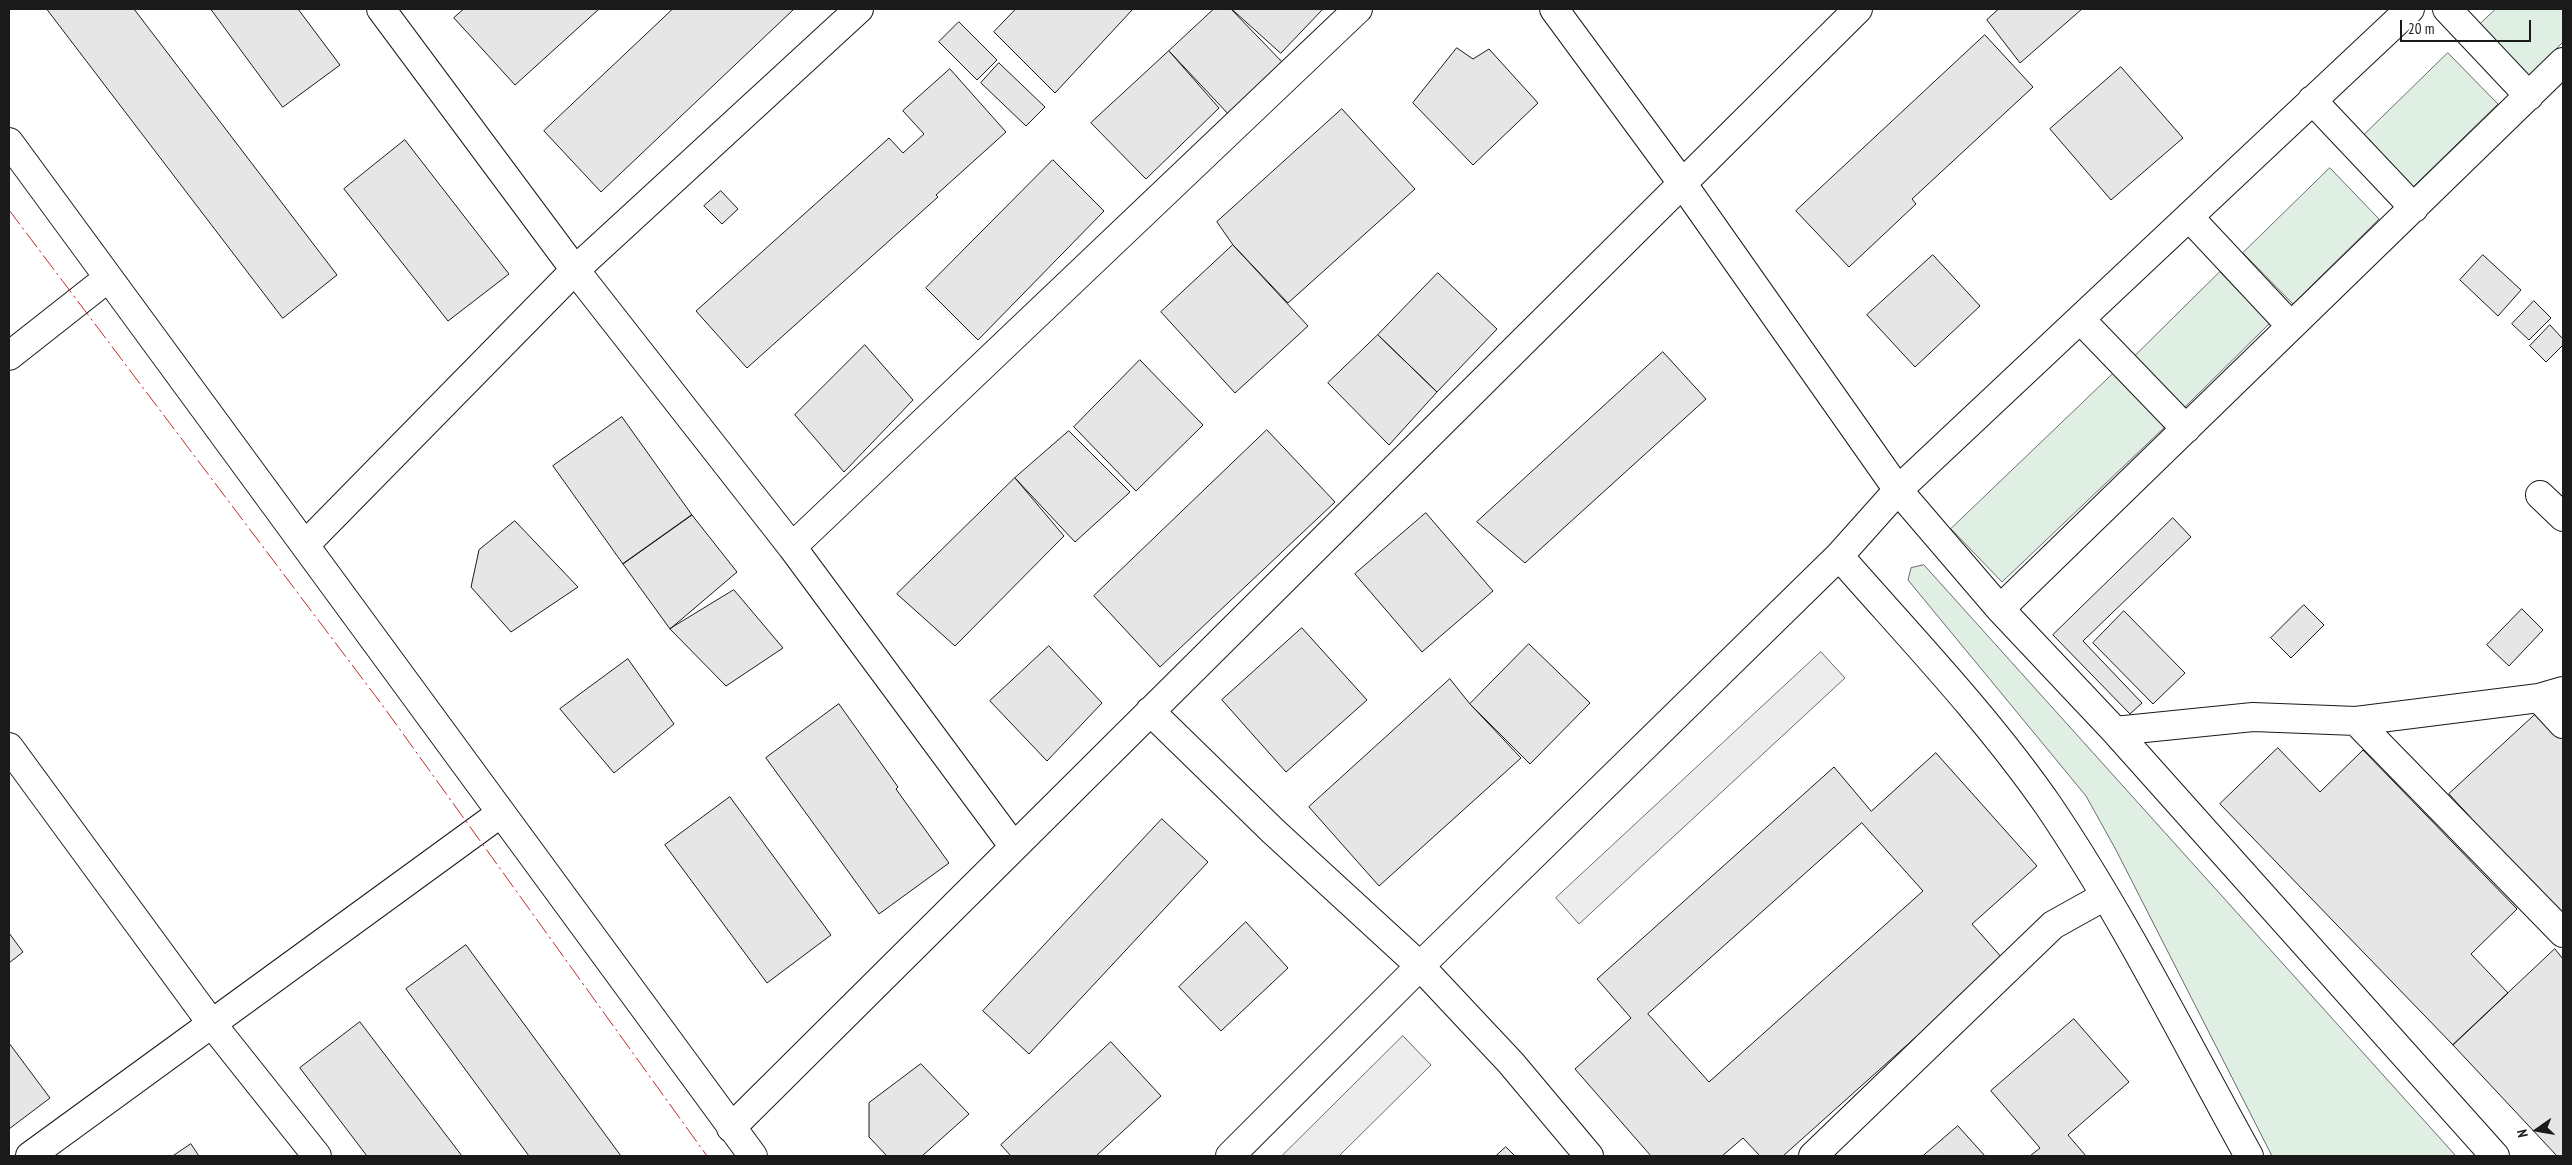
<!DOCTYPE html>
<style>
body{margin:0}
#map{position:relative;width:2572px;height:1165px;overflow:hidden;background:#fff;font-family:"PT Sans Narrow",sans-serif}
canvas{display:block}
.frame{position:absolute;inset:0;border:10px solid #1a1a1a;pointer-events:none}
.north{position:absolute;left:2512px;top:1105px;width:50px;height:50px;-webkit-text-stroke:4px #fff;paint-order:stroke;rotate:257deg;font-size:14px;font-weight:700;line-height:20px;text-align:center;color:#1a1a1a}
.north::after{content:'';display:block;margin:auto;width:18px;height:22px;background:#1a1a1a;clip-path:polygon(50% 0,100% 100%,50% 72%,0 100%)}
.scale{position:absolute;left:2400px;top:20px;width:131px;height:22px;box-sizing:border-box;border:2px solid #1a1a1a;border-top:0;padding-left:6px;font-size:15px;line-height:18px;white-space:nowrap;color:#1a1a1a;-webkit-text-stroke:4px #fff;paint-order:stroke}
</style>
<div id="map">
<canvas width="2572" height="1165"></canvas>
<div class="frame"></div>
<div class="north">N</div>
<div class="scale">20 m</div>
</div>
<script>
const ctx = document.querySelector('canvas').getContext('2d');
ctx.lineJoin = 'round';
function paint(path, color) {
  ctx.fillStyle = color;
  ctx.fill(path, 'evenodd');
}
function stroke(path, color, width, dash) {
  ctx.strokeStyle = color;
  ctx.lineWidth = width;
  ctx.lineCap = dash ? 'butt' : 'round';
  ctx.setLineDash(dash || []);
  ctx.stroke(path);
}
const green = new Path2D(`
 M 2496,9 L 2563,9 L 2563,42 L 2528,77 L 2478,26 Z
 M 2448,53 L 2498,104 L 2412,188 L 2362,137 Z
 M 2330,168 L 2379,219 L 2293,304 L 2243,253 Z
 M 2220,272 L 2270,323 L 2184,408 L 2134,357 Z
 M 2117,370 L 2168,424 L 2002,582 L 1951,529 Z
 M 1924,565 L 2456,1156 L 2272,1156 L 2116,850 L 2086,796 L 1908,580 L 1911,568 Z`);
const parking = new Path2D(`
 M 1821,652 L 1845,678 L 1579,924 L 1556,898 Z
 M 1403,1036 L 1431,1065 L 1339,1156 L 1282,1156 Z`);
const building = new Path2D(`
 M 47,9 L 134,9 L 337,275 L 283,318 Z
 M 211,9 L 298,9 L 340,65 L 283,107 Z
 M 464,9 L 599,9 L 515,85 L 454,18 Z
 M 673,9 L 794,9 L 601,192 L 544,131 Z
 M 1016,9 L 1133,9 L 1055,93 L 994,32 Z
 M 1214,9 L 1231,9 L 1285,65 L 1231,117 L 1169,51 Z
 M 1232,9 L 1323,9 L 1281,53 Z
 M 1999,9 L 2082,9 L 2020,63 L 1987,20 Z
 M 959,22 L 997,60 L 977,80 L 939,42 Z
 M 1985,35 L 2033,87 L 1912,199 L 1916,204 L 1849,267 L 1796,211 Z
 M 1457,48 L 1473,59 L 1489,49 L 1538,103 L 1473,165 L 1413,103 Z
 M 1169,51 L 1219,108 L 1146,179 L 1091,123 Z
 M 999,63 L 1045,107 L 1026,126 L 981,83 Z
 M 2121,67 L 2183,138 L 2111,200 L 2050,129 Z
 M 950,69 L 1006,132 L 936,195 L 938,197 L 747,368 L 696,311 L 889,138 L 903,153 L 924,134 L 903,111 Z
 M 1342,109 L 1415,189 L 1288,303 L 1233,245 L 1217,222 Z
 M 405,140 L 509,274 L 448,321 L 344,189 Z
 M 1053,160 L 1104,211 L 978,340 L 926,288 Z
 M 721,191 L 738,209 L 722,224 L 704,206 Z
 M 1233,245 L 1308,326 L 1235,393 L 1161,312 Z
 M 1933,255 L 1980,306 L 1915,367 L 1867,315 Z
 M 2483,255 L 2521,290 L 2498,316 L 2460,280 Z
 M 1438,273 L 1497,329 L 1437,392 L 1378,335 Z
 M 2534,301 L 2551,318 L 2529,340 L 2512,324 Z
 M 2550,325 L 2563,339 L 2563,345 L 2546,362 L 2530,346 Z
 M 1378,335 L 1437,392 L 1389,445 L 1328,383 Z
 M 865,345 L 913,400 L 844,472 L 795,415 Z
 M 1663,352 L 1706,399 L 1525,563 L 1477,522 Z
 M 1140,360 L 1203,425 L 1136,491 L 1074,427 Z
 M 622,417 L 692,515 L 623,564 L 553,466 Z
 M 1267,430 L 1335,502 L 1160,667 L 1094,596 Z
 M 1069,431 L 1130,492 L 1075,542 L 1015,478 Z
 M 1015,478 L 1064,536 L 955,646 L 897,594 Z
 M 1426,513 L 1493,591 L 1422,652 L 1355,574 Z
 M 692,515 L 737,572 L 670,629 L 623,564 Z
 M 2173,518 L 2191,537 L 2083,641 L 2142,703 L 2130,714 L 2053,635 Z
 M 515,521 L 578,587 L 511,632 L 471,587 L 479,550 Z
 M 734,590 L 783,648 L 726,686 L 670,629 Z
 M 2304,605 L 2324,625 L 2291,658 L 2271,638 Z
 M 2522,609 L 2543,630 L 2509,666 L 2487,645 Z
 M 2124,611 L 2185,673 L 2153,704 L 2093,643 Z
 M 1302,628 L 1367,700 L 1286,772 L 1222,700 Z
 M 1529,644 L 1590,703 L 1530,764 L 1470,704 Z
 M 1049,646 L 1102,703 L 1047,761 L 990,701 Z
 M 628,659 L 674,724 L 614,773 L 560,709 Z
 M 1450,679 L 1470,704 L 1521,758 L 1379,886 L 1309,807 Z
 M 839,704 L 898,787 L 896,789 L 949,863 L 879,914 L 766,758 Z
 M 2538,712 L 2563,739 L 2563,918 L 2449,794 Z
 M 2278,748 L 2320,792 L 2363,750 L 2517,909 L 2471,954 L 2508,993 L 2453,1045 L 2220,804 Z
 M 1936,753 L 2037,866 L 1972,924 L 2003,959 L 1783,1156 L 1760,1156 L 1743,1138 L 1722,1156 L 1651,1156 L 1575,1069 L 1631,1018 L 1597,979 L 1834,767 L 1871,811 ZM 1862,823 L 1923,891 L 1709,1082 L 1648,1014 Z
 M 730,797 L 831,935 L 767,983 L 665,845 Z
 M 1162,819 L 1208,862 L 1029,1054 L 983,1011 Z
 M 1246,922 L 1288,968 L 1221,1031 L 1179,987 Z
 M 9,933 L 23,952 L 9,963 Z
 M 466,945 L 621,1156 L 529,1156 L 406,989 Z
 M 2555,949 L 2563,959 L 2563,1156 L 2557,1156 L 2453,1045 Z
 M 2074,1019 L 2129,1082 L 2068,1135 L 2086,1156 L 2030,1156 L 2040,1148 L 1991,1091 Z
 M 360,1022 L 462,1156 L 367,1156 L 300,1068 Z
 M 1111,1042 L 1161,1096 L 1096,1156 L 1011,1156 L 1001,1145 Z
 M 9,1043 L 50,1098 L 9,1129 Z
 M 921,1064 L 969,1114 L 922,1156 L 887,1156 L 869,1137 L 869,1103 Z
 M 1958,1126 L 1985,1156 L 1923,1156 Z
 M 191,1144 L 199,1156 L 173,1156 Z
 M 1506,1147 L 1515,1156 L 1496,1156 Z`);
const minor = new Path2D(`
 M 381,9 L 575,270 L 792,547 L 1014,847
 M 1554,9 L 1682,183 L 1898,490 L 2000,609 L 2115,731 L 2495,1156
 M 2447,9 L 2529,96
 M 2312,100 L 2414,208
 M 9,142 L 753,1156
 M 2189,217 L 2291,326
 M 2080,319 L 2186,429
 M 9,356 L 108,278
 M 2540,495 L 2563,517
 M 305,545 L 575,270 L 859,9
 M 792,547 L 1358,9
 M 1839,556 C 1910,637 1986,716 2048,805 C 2124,917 2184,1039 2249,1156
 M 2000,609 L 2563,62
 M 2539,698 L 2563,724
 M 1150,711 L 1273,831 L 1420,966 L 1511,1063 L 1589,1156
 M 2356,721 L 2563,933
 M 2115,731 L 2253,717 L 2356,721 L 2539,698 L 2563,691
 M 9,747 L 212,1024 L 317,1156
 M 731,1128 L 1858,9
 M 30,1156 L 501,813
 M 1230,1156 L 1420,966 L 1839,556 L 1898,490 L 2410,9
 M 1813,1156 L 2053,925 L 2105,896`);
const power = new Path2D(`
 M 9,210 L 383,706 L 707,1156`);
paint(green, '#e0efe3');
stroke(green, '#6a6a6a', 1);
paint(parking, '#ededed');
stroke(parking, '#6a6a6a', 1);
paint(building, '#e6e6e6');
stroke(building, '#1a1a1a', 1);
stroke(minor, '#1a1a1a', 30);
stroke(minor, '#fff', 28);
stroke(power, '#c62828', 1, [18, 4, 2.5, 4]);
</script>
